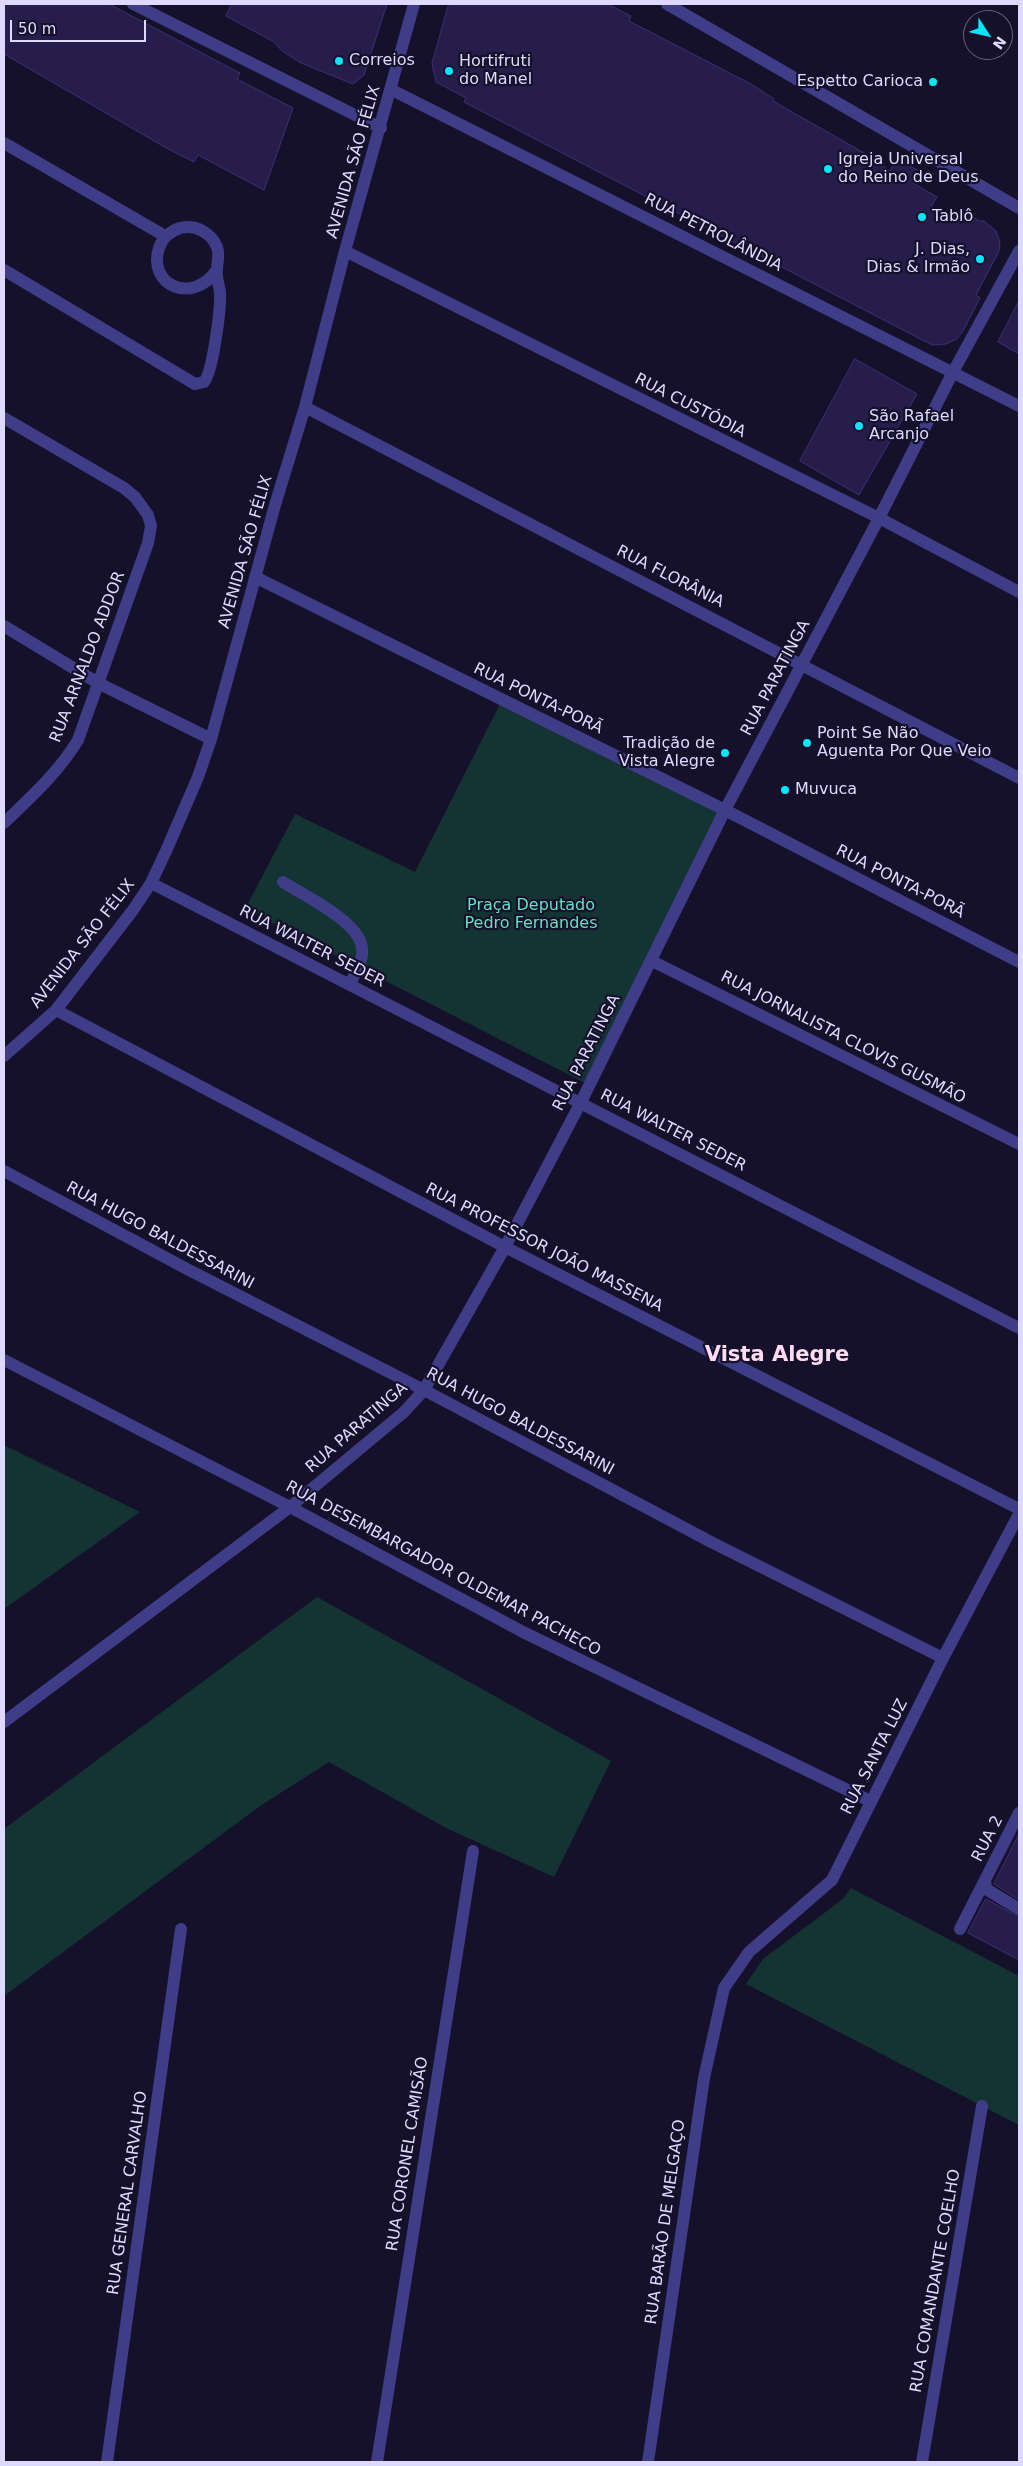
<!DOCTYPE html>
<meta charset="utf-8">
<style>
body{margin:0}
#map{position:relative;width:1023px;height:2466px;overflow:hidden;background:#15112a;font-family:"DejaVu Sans",sans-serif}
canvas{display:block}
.frame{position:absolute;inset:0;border:5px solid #dedaff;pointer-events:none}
.north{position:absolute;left:963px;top:10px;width:50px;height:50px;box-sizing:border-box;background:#15112a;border:1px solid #65617f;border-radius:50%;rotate:125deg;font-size:14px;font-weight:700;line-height:20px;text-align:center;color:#dedaff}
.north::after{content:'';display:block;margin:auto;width:18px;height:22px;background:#08e6fd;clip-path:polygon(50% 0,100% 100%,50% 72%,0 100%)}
.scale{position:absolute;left:10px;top:20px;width:136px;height:22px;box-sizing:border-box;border:2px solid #dedaff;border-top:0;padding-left:6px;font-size:15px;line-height:18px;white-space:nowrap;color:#dedaff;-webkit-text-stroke:4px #15112a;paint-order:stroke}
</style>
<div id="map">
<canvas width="1023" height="2466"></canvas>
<div class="frame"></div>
<div class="north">N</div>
<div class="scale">50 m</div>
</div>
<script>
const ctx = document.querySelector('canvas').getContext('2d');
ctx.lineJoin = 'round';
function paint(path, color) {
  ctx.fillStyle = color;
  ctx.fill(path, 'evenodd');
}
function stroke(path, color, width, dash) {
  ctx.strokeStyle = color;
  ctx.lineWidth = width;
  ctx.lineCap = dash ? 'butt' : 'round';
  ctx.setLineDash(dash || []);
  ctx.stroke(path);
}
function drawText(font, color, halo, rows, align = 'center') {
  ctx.font = font + ' "DejaVu Sans",sans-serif';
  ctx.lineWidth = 4.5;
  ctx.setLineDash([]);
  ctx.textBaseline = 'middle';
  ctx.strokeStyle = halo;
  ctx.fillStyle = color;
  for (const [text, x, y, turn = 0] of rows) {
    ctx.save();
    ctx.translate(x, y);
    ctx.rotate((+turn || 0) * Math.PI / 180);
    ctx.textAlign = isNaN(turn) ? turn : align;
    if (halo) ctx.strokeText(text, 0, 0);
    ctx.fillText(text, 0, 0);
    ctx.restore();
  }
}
const green = new Path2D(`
 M 501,702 L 718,813 L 585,1083 L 245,909 L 295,814 L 415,872 Z
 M 4,1445 L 140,1512 L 4,1609 Z
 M 317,1597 L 611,1761 L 554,1877 L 446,1828 L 329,1762 L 260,1806 L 4,1996 L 4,1829 Z
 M 851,1888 L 1019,1976 L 1019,2125 L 746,1984 L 763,1959 L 843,1899 Z`);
const building = new Path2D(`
 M 4,4 L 109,4 L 240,73 L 237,79 L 293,108 L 264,190 L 198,155 L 194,162 L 168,149 L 4,54 Z
 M 232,4 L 387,4 L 364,75 L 353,84 L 301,63 L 282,51 L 274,42 L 226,16 Z
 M 449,4 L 608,4 L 631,16 L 629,21 L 751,84 L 774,99 L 773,101 L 866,154 L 890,171 L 897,159 L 919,171 L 913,183 L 937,197 L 931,207 L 955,220 L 960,211 L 982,222 L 983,220 L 996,231 L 1000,242 L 999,251 L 976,295 L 980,298 L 963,331 L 957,339 L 946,344 L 932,345 L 464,102 L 466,98 L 436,82 L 432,64 Z
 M 1019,301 L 1019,354 L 998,342 Z
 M 855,359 L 917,394 L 859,495 L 800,461 Z
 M 1019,1834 L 1019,1900 L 994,1884 Z
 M 986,1899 L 1019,1917 L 1019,1960 L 968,1933 Z`);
const minor = new Path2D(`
 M 133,4 L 381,128
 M 667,4 L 1019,208
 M 392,90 L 1019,406
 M 4,143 L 165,236
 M 345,251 L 879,518 L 1019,592
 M 4,270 L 195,384 L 204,382 C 213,372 221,307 220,292 C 219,285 216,277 217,270 C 217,262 220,255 217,247 C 211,233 196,224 180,228 C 171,231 162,238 159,248 C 147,285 192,305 216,271
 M 305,407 L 1019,778
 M 4,418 L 124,488 L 135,497 L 148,515 L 151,526 L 148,543 L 78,740 C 58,773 31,797 4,823
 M 255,577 L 725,810 L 1019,962
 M 4,626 L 98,683 L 211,739
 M 283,882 C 303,895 360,922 362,948 C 364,960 355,973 350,984
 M 151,883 L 1019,1328
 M 652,961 L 1019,1144
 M 56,1010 L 505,1247 L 1019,1509
 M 4,1056 L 56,1010 L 133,910 L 151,883 L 166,851 L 198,777 L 211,739 L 275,505 L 305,407 L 345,251 L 414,4
 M 4,1171 L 187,1269 L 424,1390 L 713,1543 L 943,1658
 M 4,1360 L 290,1507 L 523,1632 L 870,1801
 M 4,1722 L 290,1507 L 404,1412 L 424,1390 L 505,1247 L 581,1102 L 725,810 L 879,518 L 953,372 L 1019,251
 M 1019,1813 L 985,1880 L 986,1889 L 1019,1909
 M 960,1929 L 985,1880
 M 107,2462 L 181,1929
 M 377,2462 L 473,1851
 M 648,2462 L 704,2078 L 724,1988 L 749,1952 L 832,1880 L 943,1658 L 1019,1514
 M 922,2462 L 982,2106`);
const markers = [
 [339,61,5,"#08e6fd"],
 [449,71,5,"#08e6fd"],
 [933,82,5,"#08e6fd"],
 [828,169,5,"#08e6fd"],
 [922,217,5,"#08e6fd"],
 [980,259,5,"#08e6fd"],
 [859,426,5,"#08e6fd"],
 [807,743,5,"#08e6fd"],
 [725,753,5,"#08e6fd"],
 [785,790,5,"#08e6fd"]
];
const poiNames = [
 ["Correios",349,61],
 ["Hortifruti",459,62],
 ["do Manel",459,80],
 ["Espetto Carioca",923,82,"right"],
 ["Igreja Universal",838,160],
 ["do Reino de Deus",838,178],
 ["Tablô",932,217],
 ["J. Dias,",970,250,"right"],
 ["Dias & Irmão",970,268,"right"],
 ["São Rafael",869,417],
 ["Arcanjo",869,435],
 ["Point Se Não",817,734],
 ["Aguenta Por Que Veio",817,752],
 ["Tradição de",715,744,"right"],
 ["Vista Alegre",715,762,"right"],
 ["Muvuca",795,790]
];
const streetNames = [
 ["AVENIDA SÃO FÉLIX",354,162,-74],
 ["RUA PETROLÂNDIA",713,233,27],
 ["RUA CUSTÓDIA",690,406,27],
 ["AVENIDA SÃO FÉLIX",246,552,-74],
 ["RUA FLORÂNIA",670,577,27],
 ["RUA ARNALDO ADDOR",88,657,-69],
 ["RUA PARATINGA",776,678,-62],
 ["RUA PONTA-PORÃ",538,699,26],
 ["RUA PONTA-PORÃ",900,882,27],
 ["AVENIDA SÃO FÉLIX",83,944,-52],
 ["RUA WALTER SEDER",312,947,27],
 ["RUA JORNALISTA CLOVIS GUSMÃO",843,1038,27],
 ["RUA PARATINGA",587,1053,-63],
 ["RUA WALTER SEDER",673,1131,27],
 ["RUA HUGO BALDESSARINI",160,1236,28],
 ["RUA PROFESSOR JOÃO MASSENA",544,1248,27],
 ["RUA HUGO BALDESSARINI",520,1422,28],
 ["RUA PARATINGA",357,1428,-41],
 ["RUA DESEMBARGADOR OLDEMAR PACHECO",443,1569,28],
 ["RUA SANTA LUZ",875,1757,-63],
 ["RUA 2",988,1839,-63],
 ["RUA CORONEL CAMISÃO",408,2154,-81],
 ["RUA GENERAL CARVALHO",128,2193,-82],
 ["RUA BARÃO DE MELGAÇO",666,2222,-82],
 ["RUA COMANDANTE COELHO",936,2281,-80]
];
const parkNames = [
 ["Praça Deputado",531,906],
 ["Pedro Fernandes",531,924]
];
const districtNames = [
 ["Vista Alegre",777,1356]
];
paint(green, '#143433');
paint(building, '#261d4b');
stroke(building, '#3d2f77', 1);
stroke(minor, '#3f3c88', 12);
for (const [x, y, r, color] of markers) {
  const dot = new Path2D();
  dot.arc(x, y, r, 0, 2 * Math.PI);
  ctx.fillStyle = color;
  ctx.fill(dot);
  stroke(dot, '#15112a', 2);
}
drawText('16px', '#dedaff', '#15112a', poiNames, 'left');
drawText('16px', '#dedaff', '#15112a', streetNames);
drawText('16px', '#65e0c1', '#15112a', parkNames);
drawText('bold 21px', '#ffdcf2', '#15112a', districtNames);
</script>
